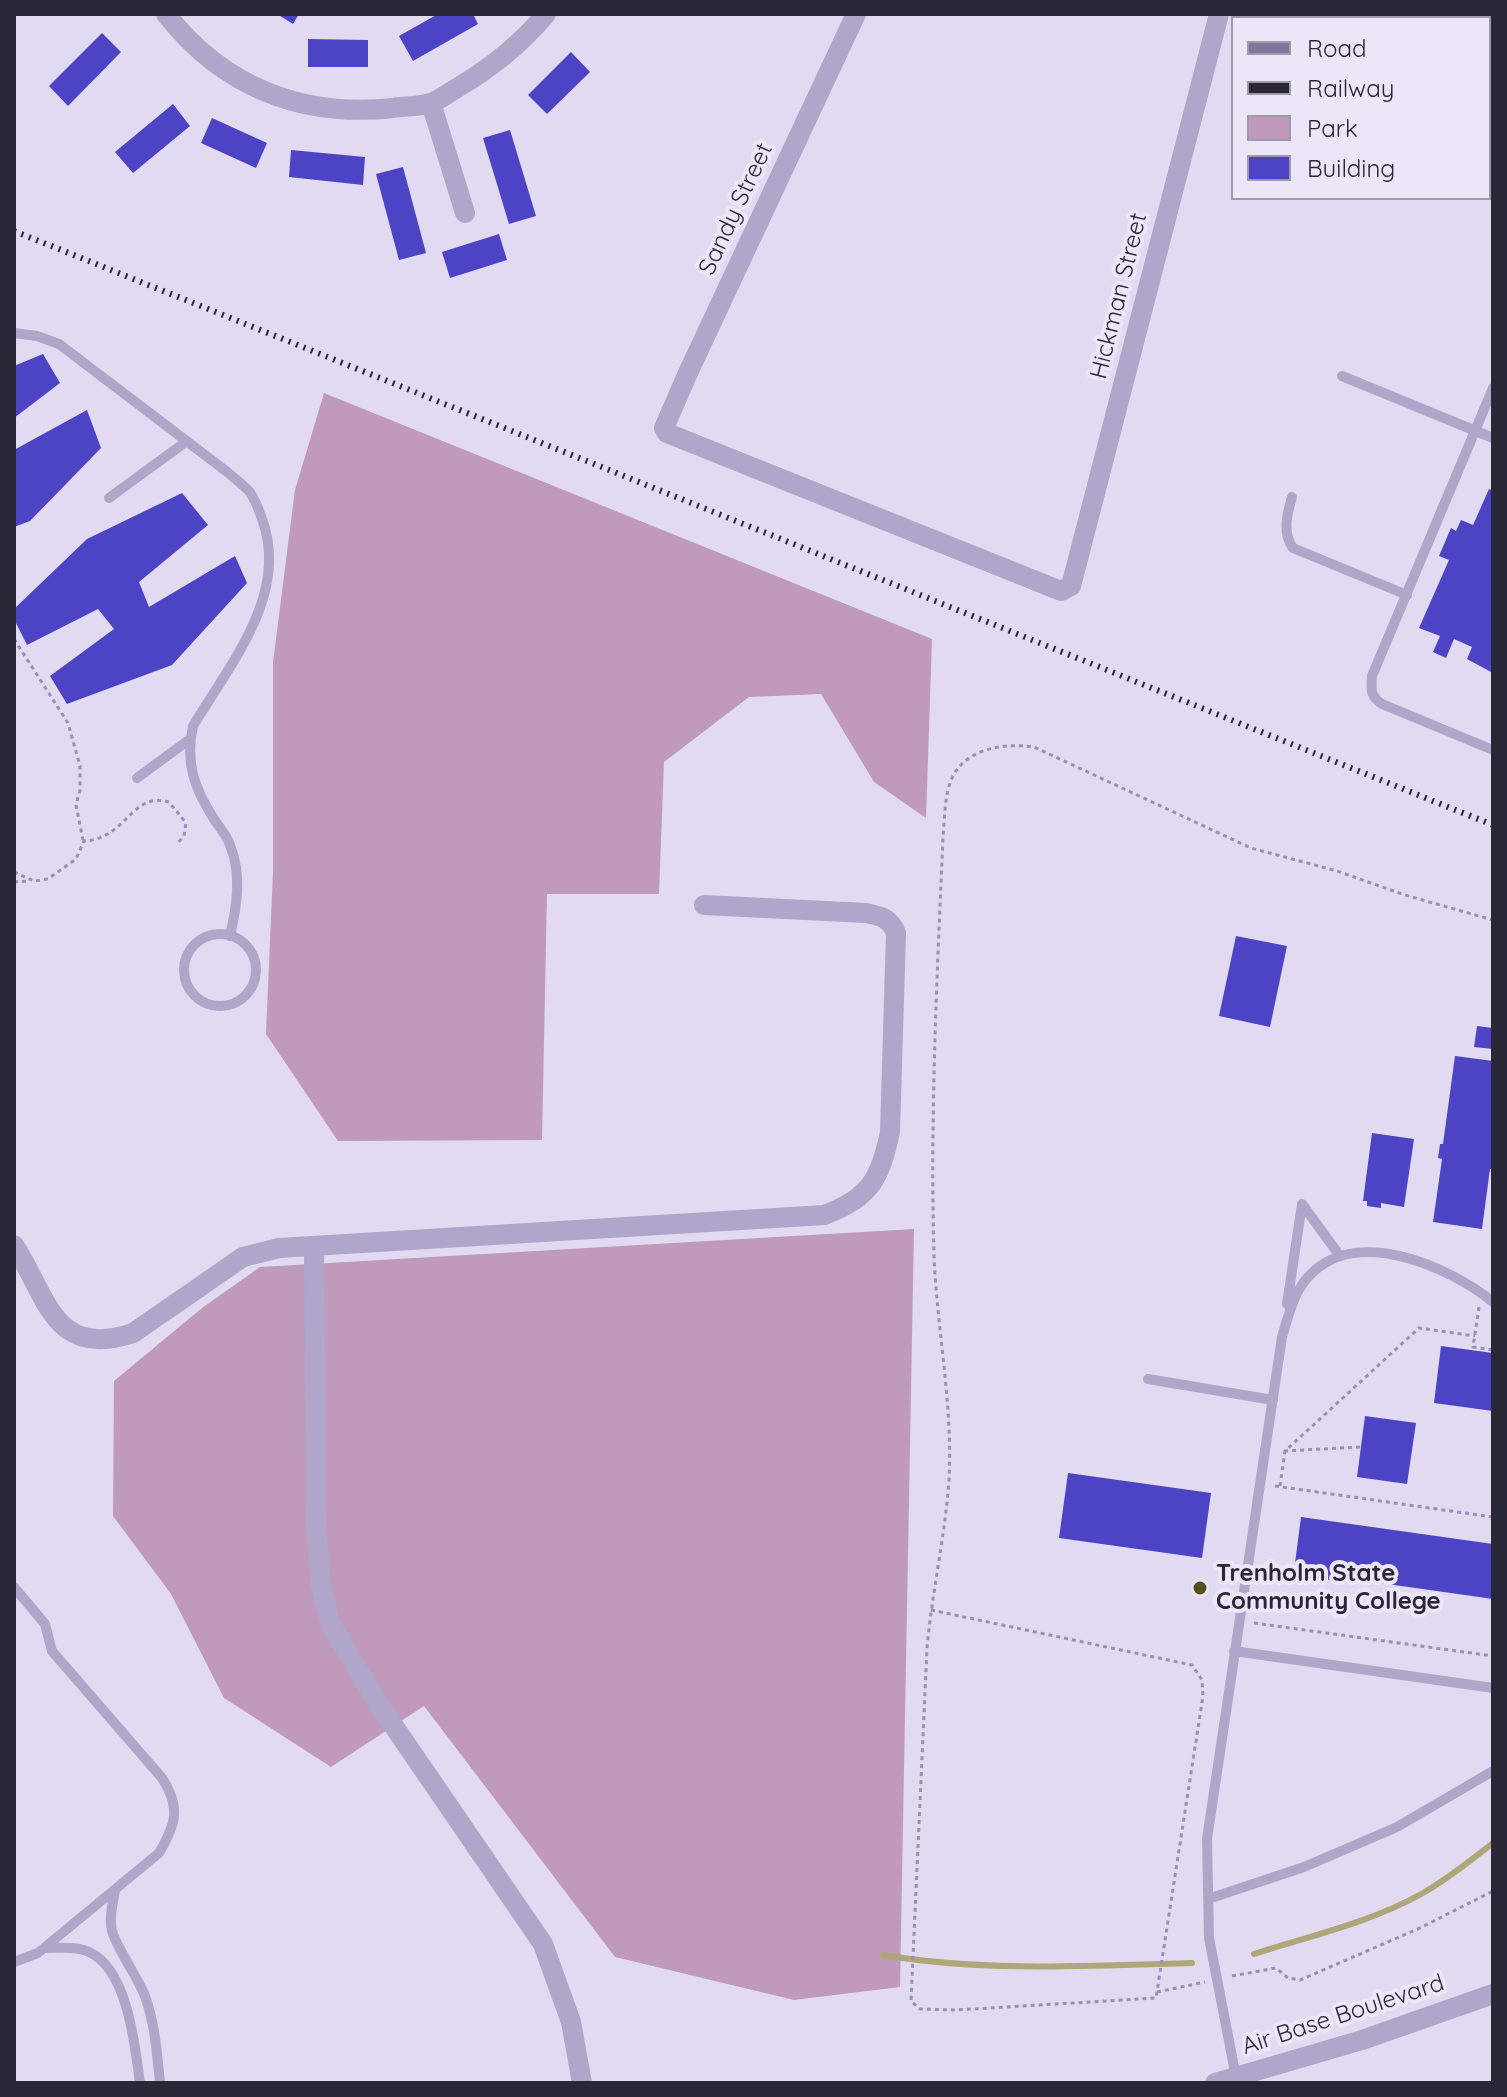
<!DOCTYPE html>
<style>
body{margin:0}
#map{position:relative;width:1507px;height:2097px;overflow:hidden;background:#e2daf1;font-family:Quicksand,sans-serif}
canvas{display:block}
.frame{position:absolute;inset:0;border:16px solid #292735;pointer-events:none}
.legend{position:absolute;left:1231px;top:16px;width:260px;height:184px;box-sizing:border-box;background:#ede6f9;border:2px solid #9f9aab;margin:0;padding:10px 14px;list-style:none;font-size:24px;color:#292735}
.legend li{display:flex;align-items:center;gap:16px;height:40px}
.legend b{width:40px;border:2px solid #9f9aab}
</style>
<div id="map">
<canvas width="1507" height="2097"></canvas>
<div class="frame"></div>
<ul class="legend">
<li><b style="height:10px;background:#7e779d"></b>Road</li>
<li><b style="height:10px;background:#292735"></b>Railway</li>
<li><b style="height:22px;background:#c09aba"></b>Park</li>
<li><b style="height:22px;background:#4c44c5"></b>Building</li>
</ul>
</div>
<script>
const ctx = document.querySelector('canvas').getContext('2d');
ctx.lineJoin = 'round';
function paint(path, color) {
  ctx.fillStyle = color;
  ctx.fill(path, 'evenodd');
}
function stroke(path, color, width, dash) {
  ctx.strokeStyle = color;
  ctx.lineWidth = width;
  ctx.lineCap = dash ? 'butt' : 'round';
  ctx.setLineDash(dash || []);
  ctx.stroke(path);
}
function drawText(font, color, halo, rows, align = 'center') {
  ctx.font = font + ' Quicksand,sans-serif';
  ctx.lineWidth = 8;
  ctx.setLineDash([]);
  ctx.textBaseline = 'middle';
  ctx.strokeStyle = halo;
  ctx.fillStyle = color;
  for (const [text, x, y, turn = 0] of rows) {
    ctx.save();
    ctx.translate(x, y);
    ctx.rotate((+turn || 0) * Math.PI / 180);
    ctx.textAlign = isNaN(turn) ? turn : align;
    if (halo) ctx.strokeText(text, 0, 0);
    ctx.fillText(text, 0, 0);
    ctx.restore();
  }
}
const green = new Path2D(`
 M 324,393 L 932,639 L 926,818 L 874,782 L 821,694 L 749,697 L 664,762 L 659,894 L 547,894 L 542,1140 L 338,1141 L 266,1034 L 273,871 L 273,662 L 295,490 Z
 M 914,1229 L 900,1987 L 794,2000 L 615,1957 L 424,1706 L 331,1767 L 224,1698 L 171,1594 L 113,1516 L 114,1381 L 202,1308 L 260,1267 Z`);
const stream = new Path2D(`
 M 1254,1954 C 1310,1936 1372,1922 1423,1893 C 1448,1879 1470,1861 1493,1843
 M 883,1955 C 982,1972 1091,1966 1192,1963`);
const building = new Path2D(`
 M 277,14 L 299,14 L 293,24 Z
 M 438,14 L 473,14 L 478,24 L 413,61 L 399,36 Z
 M 102,33 L 121,52 L 68,106 L 49,86 Z
 M 308,39 L 368,40 L 368,67 L 308,67 Z
 M 571,52 L 590,72 L 547,114 L 528,95 Z
 M 173,104 L 190,126 L 133,173 L 115,152 Z
 M 212,118 L 267,143 L 256,168 L 201,143 Z
 M 510,130 L 536,216 L 509,224 L 483,138 Z
 M 291,150 L 365,157 L 363,185 L 289,177 Z
 M 403,167 L 426,253 L 399,260 L 376,174 Z
 M 499,234 L 507,260 L 450,278 L 442,252 Z
 M 43,354 L 60,383 L 14,418 L 14,366 Z
 M 87,410 L 101,448 L 30,521 L 14,527 L 14,450 Z
 M 1489,489 L 1493,491 L 1493,673 L 1467,659 L 1472,647 L 1454,639 L 1446,658 L 1433,652 L 1440,636 L 1419,628 L 1449,560 L 1439,556 L 1451,528 L 1456,531 L 1461,520 L 1473,525 Z
 M 182,493 L 208,525 L 139,582 L 149,607 L 235,556 L 247,583 L 172,665 L 67,704 L 50,676 L 114,629 L 98,609 L 27,645 L 14,619 L 14,609 L 87,539 Z
 M 1236,936 L 1287,946 L 1270,1027 L 1219,1016 Z
 M 1477,1026 L 1493,1028 L 1493,1049 L 1474,1047 Z
 M 1455,1056 L 1493,1061 L 1493,1169 L 1490,1169 L 1482,1229 L 1433,1222 L 1442,1159 L 1438,1158 L 1440,1144 L 1443,1144 Z
 M 1372,1133 L 1414,1139 L 1404,1207 L 1381,1203 L 1381,1208 L 1367,1206 L 1367,1201 L 1363,1201 Z
 M 1441,1346 L 1493,1353 L 1493,1411 L 1434,1403 Z
 M 1365,1416 L 1416,1423 L 1407,1484 L 1357,1477 Z
 M 1068,1473 L 1211,1493 L 1202,1558 L 1059,1538 Z
 M 1301,1517 L 1493,1544 L 1493,1599 L 1338,1577 L 1338,1581 L 1322,1579 L 1323,1575 L 1294,1571 Z`);
const path = new Path2D(`
 M 1391,14 L 1392,18
 M 14,639 L 68,723 L 80,766 L 80,790 L 76,805 L 83,840
 M 14,872 L 34,881 L 48,879 L 76,859 L 84,841 C 127,839 131,791 169,802 L 186,823 L 184,836 L 177,844
 M 14,882 L 30,881
 M 1479,1307 L 1473,1347 L 1493,1350
 M 1360,1447 L 1285,1451 L 1419,1328 L 1475,1336
 M 1275,1486 L 1493,1517
 M 1280,1486 L 1285,1451
 M 931,1610 L 1192,1665 L 1202,1680 L 1203,1696 L 1156,1998 L 956,2010 L 920,2009 L 911,2001 L 927,1648 C 932,1592 945,1537 949,1480 C 953,1405 937,1330 934,1256 C 930,1116 937,977 943,837 C 945,817 944,792 954,774 C 970,747 1007,743 1034,747 L 1251,848 L 1337,871 L 1405,895 L 1493,920
 M 1254,1623 L 1493,1656
 M 1232,1976 L 1276,1968 L 1288,1978 L 1300,1980 L 1420,1928 L 1493,1891
 M 1157,1992 L 1205,1982`);
const service = new Path2D(`
 M 1489,190 L 1493,192
 M 14,333 L 37,336 L 59,344 L 226,471 C 233,477 242,484 249,491 C 255,499 259,510 262,519 C 290,594 230,664 193,726 C 185,762 194,788 214,819 C 219,827 227,835 230,845 C 242,875 237,905 230,936
 M 1342,376 L 1493,438
 M 1493,388 L 1372,676 C 1371,689 1370,696 1382,704 L 1493,750
 M 1292,497 C 1287,514 1282,533 1293,548 L 1407,595
 M 109,498 L 187,441
 M 137,778 L 190,739
 M184 970a36 36 0 1 1 72 0a36 36 0 1 1-72 0Z
 M 1287,1304 L 1302,1204 L 1340,1256
 M 1148,1379 L 1273,1400
 M 14,1587 L 45,1624 L 52,1651 L 162,1778 C 181,1808 176,1824 159,1853 L 38,1953 L 14,1962
 M 1234,1651 L 1493,1688
 M 115,1890 C 113,1903 108,1920 113,1934 C 120,1953 136,1974 145,1996 C 155,2024 157,2053 160,2083
 M 1208,1899 L 1304,1867 L 1397,1827 L 1493,1771
 M 45,1948 C 59,1948 76,1946 89,1952 C 128,1969 135,2047 140,2083
 M 1236,2077 L 1209,1938 L 1207,1839 L 1282,1337 C 1289,1314 1294,1289 1313,1272 C 1361,1227 1451,1268 1493,1302`);
const minor = new Path2D(`
 M 166,14 C 223,87 302,118 393,108 C 405,106 419,107 430,103 C 439,101 448,93 457,88 C 491,68 520,45 546,14
 M 856,14 L 687,375 L 664,428 L 667,433 L 1061,591 L 1071,586 L 1219,14
 M 431,103 L 465,213
 M 14,1245 C 47,1295 53,1360 133,1333 L 243,1257 L 279,1248 L 824,1215 C 871,1198 880,1178 890,1132 L 896,933 C 890,918 881,916 866,913 L 704,905
 M 314,1246 L 316,1526 L 321,1585 L 331,1625 L 378,1703 L 543,1944 L 571,2022 L 582,2083`);
const tertiary = new Path2D(`
 M 1215,2083 L 1362,2040 L 1493,1994`);
const secondary = new Path2D(`
 M 1364,14 L 1369,18
 M 1461,14 L 1463,18
 M 1489,61 L 1493,67
 M 1489,104 L 1493,106`);
const rail = new Path2D(`
 M 14,231 L 1493,825`);
const markers = [
 [1200,1588,8,"#56501d"]
];
const streetNames = [
 ["Sandy Street",736,209,-65],
 ["Hickman Street",1119,296,-76],
 ["Air Base Boulevard",1343,2015,-18]
];
const poiNames = [
 ["Trenholm State",1216,1574],
 ["Community College",1216,1602]
];
paint(green, '#c09aba');
stroke(stream, '#aea779', 6);
paint(building, '#4c44c5');
stroke(path, '#9990b5', 3, [4, 4]);
stroke(service, '#b0a6c9', 10);
stroke(minor, '#b0a6c9', 20);
stroke(tertiary, '#b0a6c9', 20);
stroke(secondary, '#7e779d', 20);
stroke(rail, '#292735', 6, [2, 6]);
for (const [x, y, r, color] of markers) {
  const dot = new Path2D();
  dot.arc(x, y, r, 0, 2 * Math.PI);
  ctx.fillStyle = color;
  ctx.fill(dot);
  stroke(dot, '#ede6f9', 3);
}
drawText('24px', '#292735', '#ede6f9', streetNames);
drawText('bold 24px', '#292735', '#ede6f9', poiNames, 'left');
</script>
